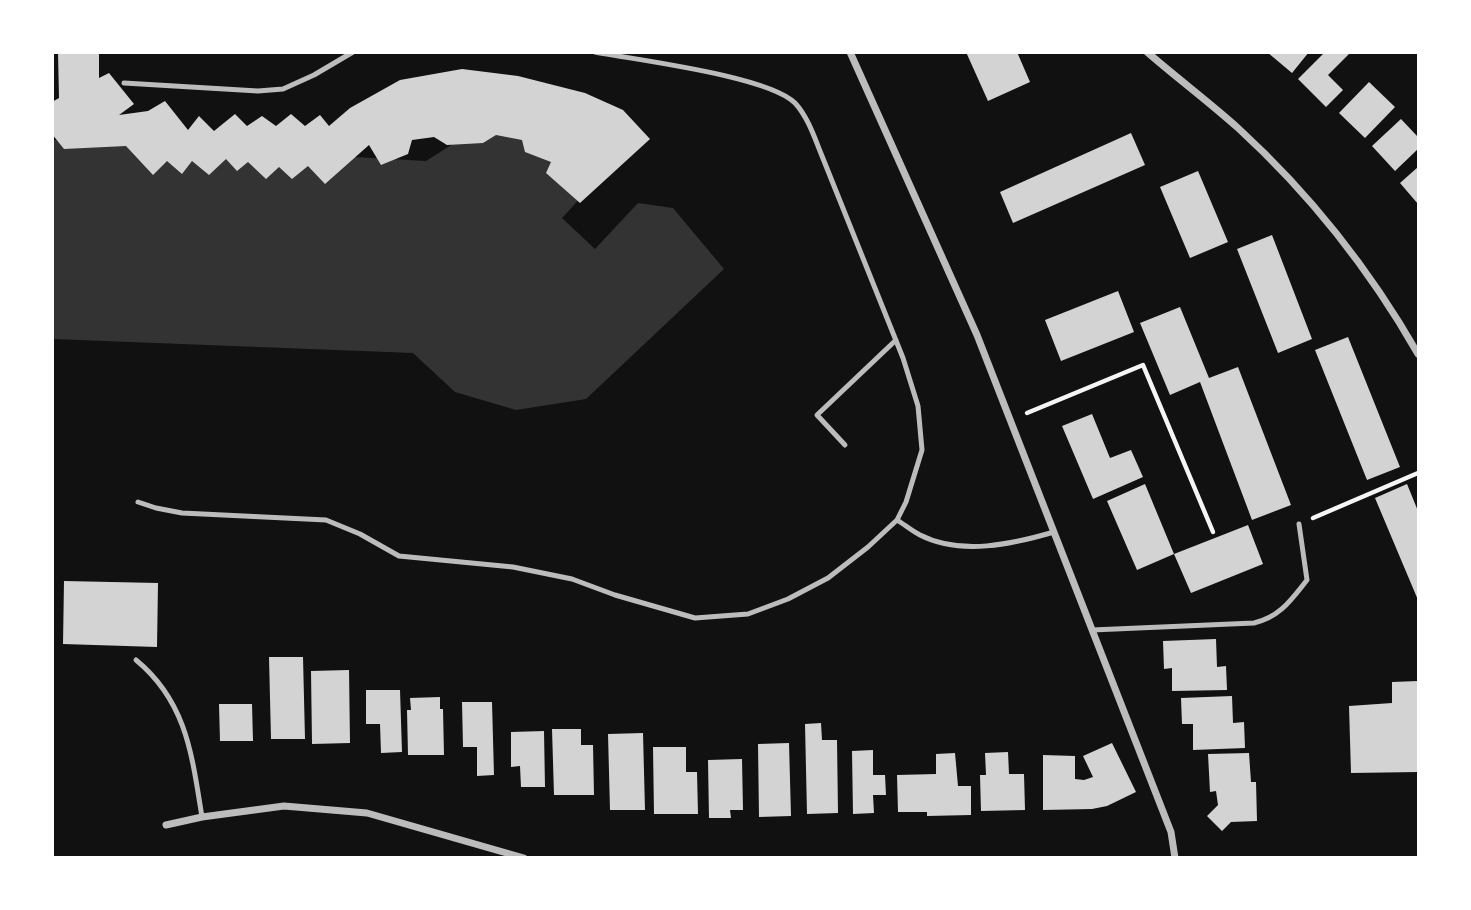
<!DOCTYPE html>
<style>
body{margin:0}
#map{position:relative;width:1471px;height:910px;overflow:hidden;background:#111;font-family:"Golos Text",sans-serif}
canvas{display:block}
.frame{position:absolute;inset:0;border:54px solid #fff;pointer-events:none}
</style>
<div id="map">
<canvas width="1471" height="910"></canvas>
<div class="frame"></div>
</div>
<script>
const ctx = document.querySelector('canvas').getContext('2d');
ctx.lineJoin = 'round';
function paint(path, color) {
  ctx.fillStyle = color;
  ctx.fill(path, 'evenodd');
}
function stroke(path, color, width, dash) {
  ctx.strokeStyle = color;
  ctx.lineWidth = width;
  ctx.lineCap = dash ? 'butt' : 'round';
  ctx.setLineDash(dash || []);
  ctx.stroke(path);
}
const water = new Path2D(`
 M 548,126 L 605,171 L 562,218 L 595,249 L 638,203 L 673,208 L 724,269 L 586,399 L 516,410 L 455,392 L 413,353 L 53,339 L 52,140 L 426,161 L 475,130 Z`);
const building = new Path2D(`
 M 58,52 L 99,52 L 99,78 L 109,73 L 134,104 L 119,115 L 148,111 L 165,101 L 188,130 L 199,116 L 214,131 L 235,114 L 247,126 L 262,116 L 276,126 L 291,114 L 305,126 L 320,115 L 329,126 L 350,108 L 400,80 L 462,69 L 518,76 L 585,93 L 623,110 L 650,139 L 580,203 L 546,173 L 551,162 L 525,152 L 522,140 L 496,135 L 483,143 L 447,145 L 434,137 L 412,140 L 408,154 L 381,165 L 369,145 L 325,184 L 308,166 L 292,179 L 279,167 L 266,179 L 248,162 L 237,171 L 226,159 L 209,175 L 192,161 L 182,174 L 167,161 L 153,175 L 126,146 L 64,149 L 52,134 L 52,102 L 59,98 Z
 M 966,52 L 1017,52 L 1030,82 L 988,101 Z
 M 1267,52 L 1309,52 L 1292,73 Z
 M 1325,52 L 1349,54 L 1328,75 L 1343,90 L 1326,107 L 1298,79 Z
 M 1369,82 L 1395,107 L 1365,138 L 1339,113 Z
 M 1401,119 L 1418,137 L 1418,149 L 1395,171 L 1372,146 Z
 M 1131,133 L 1145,165 L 1013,223 L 1000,192 Z
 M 1418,167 L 1418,204 L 1400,183 Z
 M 1198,171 L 1228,242 L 1190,258 L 1160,187 Z
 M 1272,235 L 1312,339 L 1278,353 L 1237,249 Z
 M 1118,291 L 1134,332 L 1061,361 L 1045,320 Z
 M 1180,307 L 1209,378 L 1238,367 L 1291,505 L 1252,520 L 1200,382 L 1170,395 L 1140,323 Z
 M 1348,337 L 1400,467 L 1367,480 L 1315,350 Z
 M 1092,414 L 1110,458 L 1131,450 L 1143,477 L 1093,499 L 1062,426 Z
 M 1145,484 L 1174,554 L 1137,570 L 1107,501 Z
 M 1407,484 L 1418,511 L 1418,600 L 1375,498 Z
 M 1248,525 L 1263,564 L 1191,593 L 1174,554 Z
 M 64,581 L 158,583 L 157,647 L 63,644 Z
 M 1216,639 L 1217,667 L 1226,666 L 1227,690 L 1172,691 L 1172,668 L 1164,669 L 1163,641 Z
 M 269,657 L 303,657 L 305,739 L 271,739 Z
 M 349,670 L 350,743 L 312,744 L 311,671 Z
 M 1418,681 L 1418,772 L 1351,773 L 1349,706 L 1392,703 L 1392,682 Z
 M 366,690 L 400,690 L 402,752 L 381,753 L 380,724 L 366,724 Z
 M 1232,696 L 1233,723 L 1244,722 L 1245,748 L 1193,750 L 1193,724 L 1182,724 L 1181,698 Z
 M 440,697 L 440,709 L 443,709 L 444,755 L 408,755 L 407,710 L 411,710 L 410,698 Z
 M 462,702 L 492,702 L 494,775 L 477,776 L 477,747 L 463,747 Z
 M 219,704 L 252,704 L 253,741 L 220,741 Z
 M 821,723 L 822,740 L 837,740 L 838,813 L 807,814 L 805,724 Z
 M 552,729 L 581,729 L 581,745 L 593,745 L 594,795 L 554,795 Z
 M 544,731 L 545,787 L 521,787 L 520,766 L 511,767 L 511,732 Z
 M 643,733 L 645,810 L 610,810 L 608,734 Z
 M 789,743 L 791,816 L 759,817 L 758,744 Z
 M 1112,743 L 1136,792 L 1107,806 L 1092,809 L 1043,810 L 1043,755 L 1075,756 L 1075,779 L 1084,780 L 1093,777 L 1083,756 Z
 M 653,747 L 686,747 L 686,772 L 697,772 L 698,814 L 654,814 Z
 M 873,750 L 873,775 L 885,775 L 886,795 L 873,795 L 874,813 L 853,814 L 852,751 Z
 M 1008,752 L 1009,774 L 1024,774 L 1025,810 L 981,811 L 980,775 L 986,775 L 985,753 Z
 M 955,753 L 958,786 L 971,786 L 971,815 L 927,816 L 927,812 L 898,812 L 897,775 L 936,774 L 936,754 Z
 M 1249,753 L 1251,782 L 1256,782 L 1257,821 L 1231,822 L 1222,831 L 1207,816 L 1218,805 L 1216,791 L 1210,792 L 1208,754 Z
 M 742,759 L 743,810 L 730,810 L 731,818 L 709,818 L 708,760 Z`);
const path = new Path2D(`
 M 1027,413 L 1143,365 L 1213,532
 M 1313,518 L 1418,473`);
const service = new Path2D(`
 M 595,52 C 637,60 768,76 795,103 C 808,117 815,139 822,156 L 903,358 L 918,406 L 922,450 L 906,502 L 897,520 C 905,525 912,531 920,535 C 961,556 1013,544 1054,532
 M 124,83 L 258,91 L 283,89 L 314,75 L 353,52
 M 845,445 L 817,415 L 896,340
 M 138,502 L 156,508 L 182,513 L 326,520 L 360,534 L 399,556 L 513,567 L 572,579 L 615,595 L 695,618 L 748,614 L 788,599 L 828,578 L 868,547 L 897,520
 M 1092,630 L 1254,623 C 1280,617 1291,600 1307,580 L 1299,524
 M 136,660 C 187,702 192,756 202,817`);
const minor = new Path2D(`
 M 850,52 L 977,335 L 1171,832 L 1175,858
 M 1147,52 C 1177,78 1209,102 1238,128 C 1310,194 1370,270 1418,354
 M 166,825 L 202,817 L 284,806 L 367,813 L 524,858`);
paint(water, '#333');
paint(building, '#d3d3d3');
stroke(path, '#f5f5f5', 4.5);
stroke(service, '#bcbcbc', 5);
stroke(minor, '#bcbcbc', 7);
</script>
